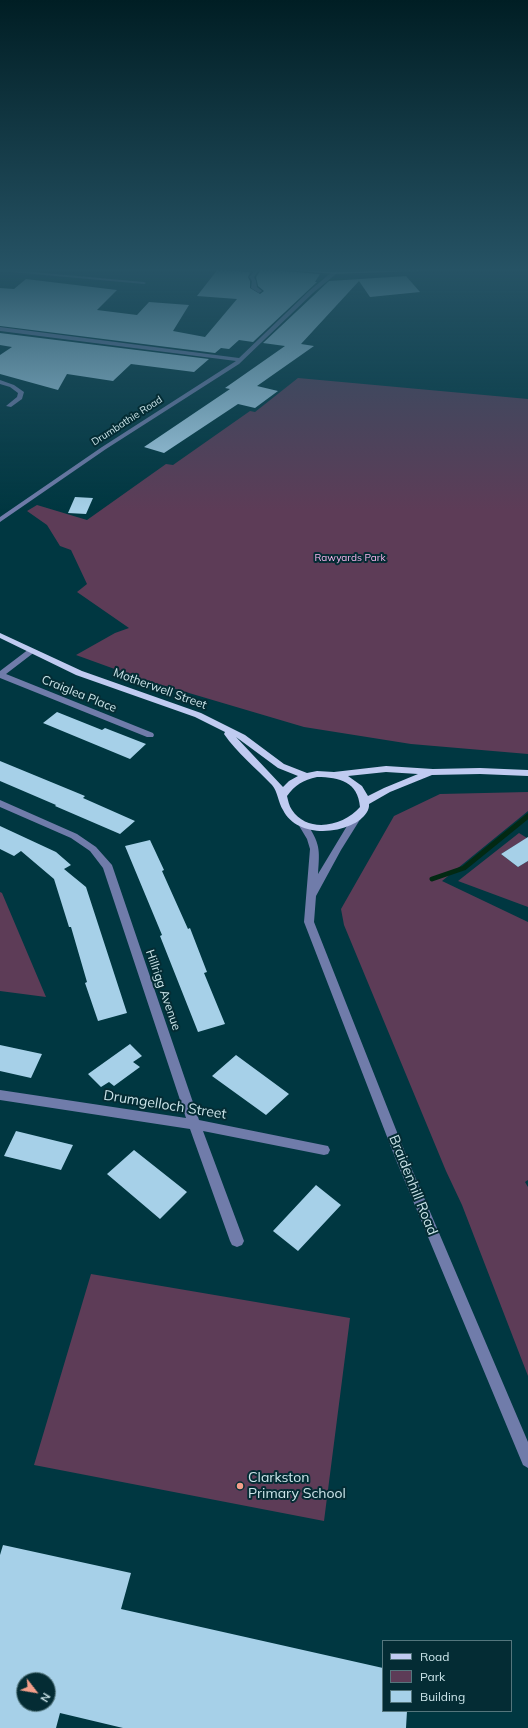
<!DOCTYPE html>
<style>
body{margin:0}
#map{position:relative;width:528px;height:1728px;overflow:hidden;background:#003741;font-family:Mulish,sans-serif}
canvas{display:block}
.legend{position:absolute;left:382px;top:1640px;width:130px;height:72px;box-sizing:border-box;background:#042c34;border:1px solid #54767d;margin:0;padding:5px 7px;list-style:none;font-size:12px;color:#cce5ea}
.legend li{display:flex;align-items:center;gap:8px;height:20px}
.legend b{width:20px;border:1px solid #54767d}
.north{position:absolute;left:16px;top:1672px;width:40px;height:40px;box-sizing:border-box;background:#042c34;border:1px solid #54767d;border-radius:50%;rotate:121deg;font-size:11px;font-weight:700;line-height:16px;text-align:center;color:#cce5ea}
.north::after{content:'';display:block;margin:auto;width:14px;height:18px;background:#f49e8a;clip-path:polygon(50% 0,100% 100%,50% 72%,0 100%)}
</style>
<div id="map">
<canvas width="528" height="1728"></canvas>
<ul class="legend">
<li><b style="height:5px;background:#c0cbf1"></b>Road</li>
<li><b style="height:11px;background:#5d3c57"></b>Park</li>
<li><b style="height:11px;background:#a6d0e8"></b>Building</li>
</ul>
<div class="north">N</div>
</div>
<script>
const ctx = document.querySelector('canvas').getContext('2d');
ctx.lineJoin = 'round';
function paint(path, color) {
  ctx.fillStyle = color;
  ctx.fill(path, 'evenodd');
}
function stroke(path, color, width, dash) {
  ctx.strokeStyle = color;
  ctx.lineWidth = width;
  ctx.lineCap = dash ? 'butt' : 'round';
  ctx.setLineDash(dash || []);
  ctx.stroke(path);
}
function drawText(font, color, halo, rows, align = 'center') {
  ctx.font = font + ' Mulish,sans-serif';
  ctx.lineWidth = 4;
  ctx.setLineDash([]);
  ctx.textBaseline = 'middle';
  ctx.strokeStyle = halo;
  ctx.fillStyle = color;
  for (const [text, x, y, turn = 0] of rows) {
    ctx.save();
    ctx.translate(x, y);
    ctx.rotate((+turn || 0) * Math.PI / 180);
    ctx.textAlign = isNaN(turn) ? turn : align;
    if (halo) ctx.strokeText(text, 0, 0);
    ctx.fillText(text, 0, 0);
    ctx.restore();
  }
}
const green = new Path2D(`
 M 298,378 L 528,399 L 528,754 L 411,744 L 304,727 L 145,680 L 76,655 L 115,633 L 129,628 L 77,592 L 87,584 L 71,550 L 60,546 L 47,525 L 27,511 L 37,505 L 87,520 L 166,464 L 173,465 L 250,411 L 255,412 Z
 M 528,792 L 528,811 L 442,881 L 528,922 L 528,1180 L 525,1182 L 528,1187 L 528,1376 L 462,1205 L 446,1171 L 344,925 L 341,909 L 394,816 L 440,794 Z
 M 519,833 L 527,838 L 501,854 L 518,867 L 528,861 L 528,907 L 458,881 Z
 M 0,892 L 2,893 L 46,997 L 0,991 Z
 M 91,1274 L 350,1318 L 324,1521 L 34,1465 Z`);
const stream = new Path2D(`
 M 432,879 L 464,868 L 528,816`);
const building = new Path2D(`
 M 262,268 L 270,268 L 273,270 L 320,274 L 315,282 L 317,282 L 253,342 L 239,340 L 229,349 L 221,348 L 215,353 L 0,326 L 0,288 L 14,289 L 26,279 L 117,290 L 97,310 L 137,315 L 149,302 L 189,305 L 173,331 L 205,337 L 237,299 L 197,296 L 218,269 L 251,272 L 248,277 L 250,281 L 250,288 L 260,294 L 264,291 L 258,286 L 256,277 Z
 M 406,276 L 420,292 L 370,297 L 359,281 L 301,344 L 314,346 L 257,386 L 278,391 L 255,408 L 238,404 L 164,453 L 144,447 L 230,389 L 225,388 L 285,346 L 263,343 L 329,281 Z
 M 0,333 L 209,359 L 194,372 L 131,364 L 113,381 L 67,374 L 58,390 L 0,374 L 0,355 L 12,347 L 0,345 Z
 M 75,497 L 93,498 L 86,514 L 68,513 Z
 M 57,712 L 102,730 L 105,728 L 146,744 L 130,759 L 43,723 Z
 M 0,761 L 85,796 L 83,798 L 135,821 L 120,834 L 55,806 L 56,805 L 0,781 Z
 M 0,826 L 56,852 L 71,865 L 64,869 L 86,887 L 127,1013 L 98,1021 L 85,983 L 87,982 L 71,927 L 69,927 L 54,879 L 21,851 L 14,856 L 0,849 Z
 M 528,837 L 528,861 L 518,867 L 501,854 Z
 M 150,840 L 164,870 L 162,871 L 188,929 L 190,928 L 207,972 L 204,973 L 225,1024 L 198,1032 L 160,936 L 162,935 L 125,846 Z
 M 130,1044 L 142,1056 L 133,1062 L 140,1067 L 114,1086 L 109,1082 L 101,1087 L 88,1074 Z
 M 0,1045 L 42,1054 L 31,1078 L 0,1071 Z
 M 236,1055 L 289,1094 L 266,1115 L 212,1076 Z
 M 16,1131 L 73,1145 L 61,1170 L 4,1156 Z
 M 134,1150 L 187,1192 L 160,1219 L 107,1174 Z
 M 316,1185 L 341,1205 L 298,1251 L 273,1231 Z
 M 3,1545 L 131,1573 L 121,1609 L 383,1668 L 383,1711 L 407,1711 L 406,1728 L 123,1728 L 60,1713 L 56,1728 L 0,1728 L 0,1555 ZM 24,1680 L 48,1680 L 48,1704 L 24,1704 Z`);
const minor = new Path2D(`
 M 257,268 L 261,268 L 254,277 L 256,281 L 257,287 L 262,291 L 259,293 L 251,288 L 252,281 L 249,277 Z
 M 335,268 L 339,268 L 336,274 L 313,293 L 239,364 L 106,449 L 0,522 L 0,517 L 102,447 L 236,361 L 0,331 L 0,327 L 239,358 L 309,291 L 332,272 Z
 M 0,269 L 144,282 L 146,283 L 144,284 L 0,271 Z
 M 0,380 L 14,385 L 24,392 L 22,399 L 11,407 L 6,406 L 17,397 L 18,393 L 10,387 L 0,384 Z
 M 29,649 L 32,649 L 36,651 L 6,674 L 153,733 L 154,735 L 153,737 L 147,737 L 0,678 L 0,671 Z
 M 0,800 L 77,834 L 96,847 L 112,865 L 199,1120 L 328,1146 L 330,1150 L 328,1154 L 324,1155 L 203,1131 L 244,1241 L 242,1245 L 237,1247 L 232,1245 L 230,1241 L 190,1129 L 0,1100 L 0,1090 L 186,1118 L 103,868 L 90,851 L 71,838 L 0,807 Z
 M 356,815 L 361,818 L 341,850 L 316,896 L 314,922 L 408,1160 L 528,1442 L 528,1468 L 523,1465 L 396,1160 L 304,922 L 310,849 L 307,839 L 298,824 L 300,822 L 306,822 C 320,844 320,848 318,874 L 353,816 Z`);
const major = new Path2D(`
 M 0,268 L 4,268 L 0,270 Z
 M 271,268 L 334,272 L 477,268 L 475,269 L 334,274 L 273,269 Z
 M 0,633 L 82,671 L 201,713 L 245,735 L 284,764 L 307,773 L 317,771 L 334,772 L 386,766 L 433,769 L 480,768 L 528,770 L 528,776 L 480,774 L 432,775 L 390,792 L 369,804 C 370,813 359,822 351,825 C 329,835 295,834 283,810 C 278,802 278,792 272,785 C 256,768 237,753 224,734 L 225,732 L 195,717 L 76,675 L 0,638 ZM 236,737 L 278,768 L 298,776 L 289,781 L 283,787 ZM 386,772 L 418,774 L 384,788 L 368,796 L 362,786 L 348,776 ZM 317,777 C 340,777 358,782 360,807 C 344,826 308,834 292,810 C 289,806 288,800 287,796 C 295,785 303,780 317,777 Z`);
const markers = [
 [240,1486,4,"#f49e8a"]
];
const farStreetnames = [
 ["Drumbathie Road",127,421,-33]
];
const farParknames = [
 ["Rawyards Park",350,558]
];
const streetNames = [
 ["Motherwell Street",160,689,20],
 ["Craiglea Place",79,694,22],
 ["Hillrigg Avenue",163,990,71]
];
const nearStreetnames = [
 ["Drumgelloch Street",165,1105,9],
 ["Braidenhill Road",413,1185,68]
];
const nearPoinames = [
 ["Clarkston",248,1478],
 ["Primary School",248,1494]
];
paint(green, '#5d3c57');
stroke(stream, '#022913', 5);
paint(building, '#a6d0e8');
paint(minor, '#707caa');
paint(major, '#c0cbf1');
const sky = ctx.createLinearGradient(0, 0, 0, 510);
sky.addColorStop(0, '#001e24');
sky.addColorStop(0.53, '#265365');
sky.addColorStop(1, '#26536500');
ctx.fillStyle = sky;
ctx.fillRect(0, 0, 528, 510);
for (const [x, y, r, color] of markers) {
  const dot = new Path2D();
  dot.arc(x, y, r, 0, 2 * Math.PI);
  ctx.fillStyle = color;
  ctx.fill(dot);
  stroke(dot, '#042c34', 1.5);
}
drawText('10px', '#cce5ea', '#042c34', farStreetnames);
drawText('10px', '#fab6ed', '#042c34', farParknames);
drawText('12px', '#cce5ea', '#042c34', streetNames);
drawText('14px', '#cce5ea', '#042c34', nearStreetnames);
drawText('14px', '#cce5ea', '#042c34', nearPoinames, 'left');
</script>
